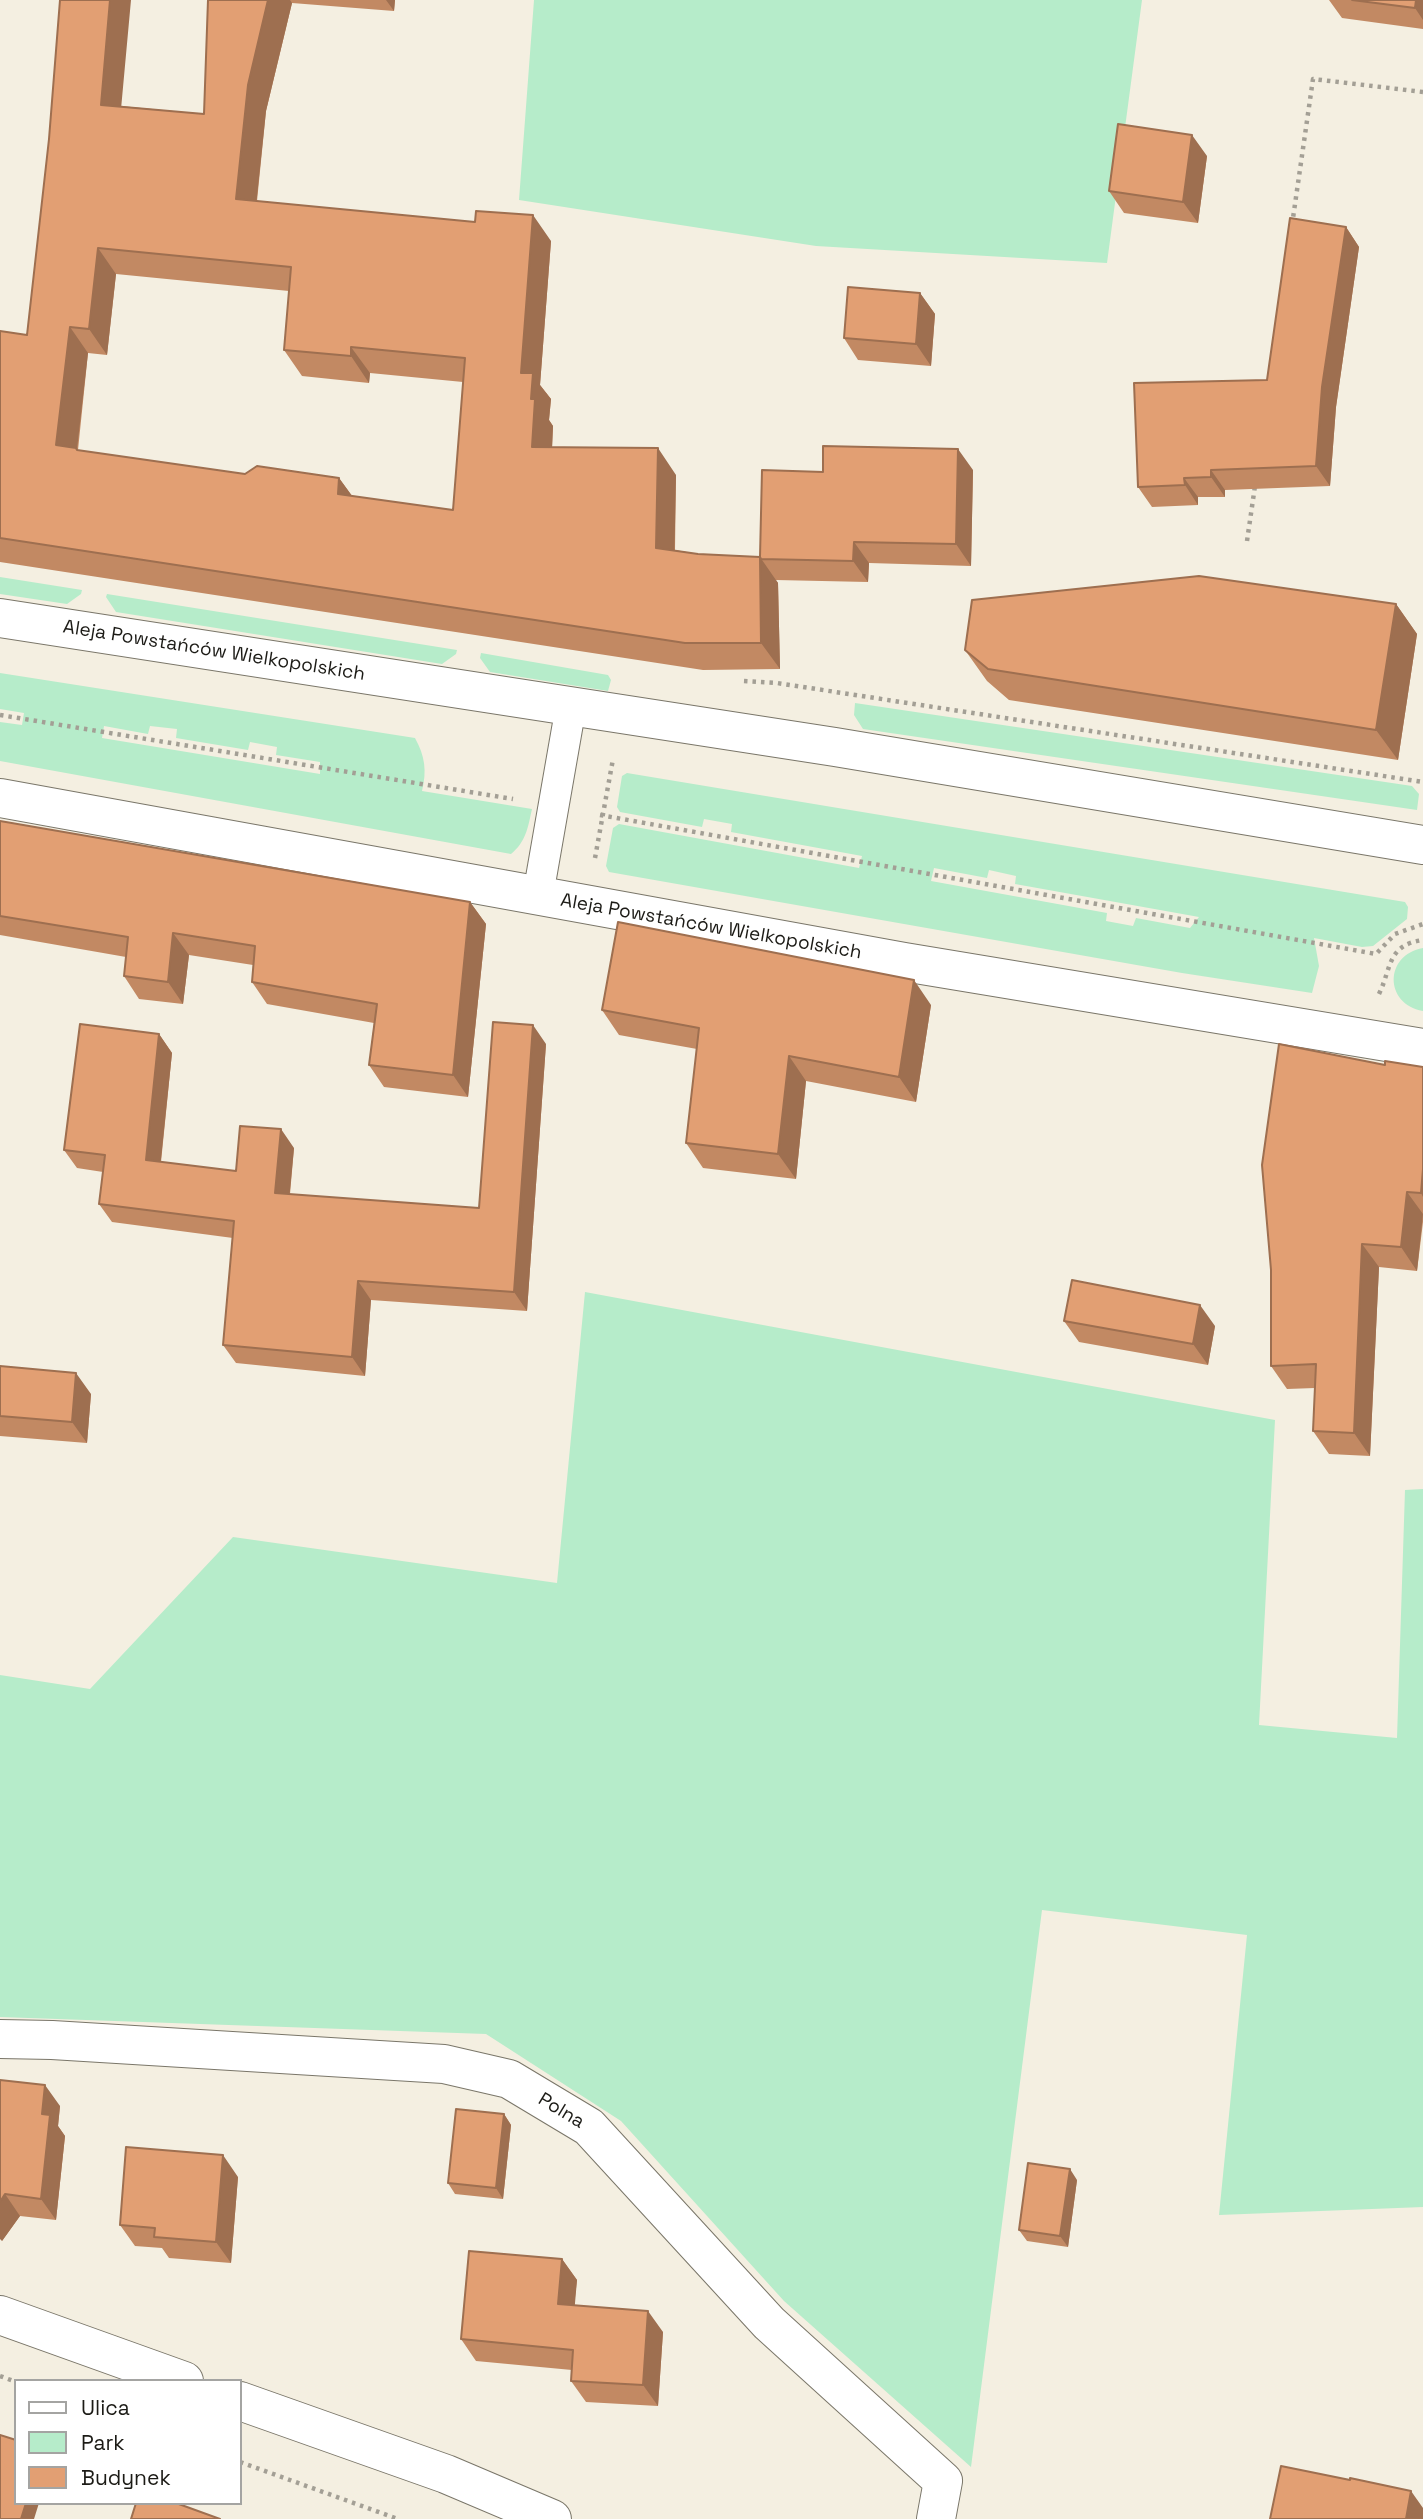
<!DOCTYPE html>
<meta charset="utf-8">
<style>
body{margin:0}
#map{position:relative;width:1423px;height:2519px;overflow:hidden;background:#f4efe1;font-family:"Space Grotesk",sans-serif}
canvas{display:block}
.legend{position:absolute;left:14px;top:2379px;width:228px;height:126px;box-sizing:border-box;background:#fff;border:2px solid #a4a4a2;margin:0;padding:9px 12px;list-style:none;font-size:21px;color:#1c1b16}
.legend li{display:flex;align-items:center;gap:14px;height:35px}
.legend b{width:35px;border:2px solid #a4a4a2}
</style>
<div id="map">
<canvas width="1423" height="2519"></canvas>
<ul class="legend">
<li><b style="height:9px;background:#fff"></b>Ulica</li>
<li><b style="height:19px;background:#b6ecca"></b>Park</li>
<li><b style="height:19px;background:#e29f73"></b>Budynek</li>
</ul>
</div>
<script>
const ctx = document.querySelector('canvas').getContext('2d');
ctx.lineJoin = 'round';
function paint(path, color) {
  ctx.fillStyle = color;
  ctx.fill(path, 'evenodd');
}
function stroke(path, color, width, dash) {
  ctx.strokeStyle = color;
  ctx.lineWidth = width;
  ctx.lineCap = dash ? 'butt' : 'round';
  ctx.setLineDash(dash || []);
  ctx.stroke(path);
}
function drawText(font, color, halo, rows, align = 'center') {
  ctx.font = font + ' "Space Grotesk",sans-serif';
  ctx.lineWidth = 7;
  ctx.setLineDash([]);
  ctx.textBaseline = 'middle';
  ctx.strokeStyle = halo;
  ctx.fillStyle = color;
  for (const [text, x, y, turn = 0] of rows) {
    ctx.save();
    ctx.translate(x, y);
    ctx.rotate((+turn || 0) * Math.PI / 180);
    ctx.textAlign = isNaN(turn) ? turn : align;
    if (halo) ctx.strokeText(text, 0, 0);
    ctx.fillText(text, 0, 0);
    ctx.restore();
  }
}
const green = new Path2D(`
 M 534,0 L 1142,0 L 1107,263 L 816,246 L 519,200 Z
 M 0,577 L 82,590 L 81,594 L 67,604 L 0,594 Z
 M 107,594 L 457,650 L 456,654 L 442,664 L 116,612 L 106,597 Z
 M 481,653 L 608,675 L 611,680 L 608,691 L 490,672 L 480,658 Z
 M 0,673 L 415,738 C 425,756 427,771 422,791 L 532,809 C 528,827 526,842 511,854 L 0,761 L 0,722 L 22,725 L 24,713 L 0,709 ZM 104,726 L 148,734 L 150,726 L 177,729 L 176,738 L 248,750 L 250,742 L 277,747 L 276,755 L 320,762 L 320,774 L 102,738 Z
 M 855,703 L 1412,786 L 1419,794 L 1417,810 L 863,729 L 854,715 Z
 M 627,773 L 1405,902 L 1408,907 L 1407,919 L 1373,946 L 1362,947 L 1314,938 L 1319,966 L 1312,993 L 1182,973 L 609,872 L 606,866 L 613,828 L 619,824 L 859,868 L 862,856 L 731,832 L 732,824 L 704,819 L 702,827 L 620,812 L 617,807 L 622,776 ZM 934,868 L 987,878 L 989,870 L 1016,876 L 1015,884 L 1199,917 L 1190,928 L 1136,918 L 1133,926 L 1106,921 L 1107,913 L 931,881 Z
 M 1423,948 L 1423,1011 C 1384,1004 1384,955 1423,948 Z
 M 585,1292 L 1275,1420 L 1259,1725 L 1397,1738 L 1405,1490 L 1423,1489 L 1423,2207 L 1219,2215 L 1247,1935 L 1042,1910 L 971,2467 L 784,2301 L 621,2121 L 486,2034 L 0,2017 L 0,1675 L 90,1689 L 233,1537 L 557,1583 Z`);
const path = new Path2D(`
 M 1292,225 L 1313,79 L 1423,92
 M 1247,541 L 1255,486
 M 744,681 L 777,683 L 1423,782
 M 0,715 L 513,799
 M 600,815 L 1376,954 L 1395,934 L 1423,924
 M 595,858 L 613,759
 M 1379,994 C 1392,967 1387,945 1423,940
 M 0,2376 L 16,2382
 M 240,2462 L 398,2519`);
const lane = new Path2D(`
 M 538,895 L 571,706`);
const street = new Path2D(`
 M 0,618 L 835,747 L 1423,845
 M 0,798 L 904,962 L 1423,1048
 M 0,2039 L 52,2040 L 444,2064 L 509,2079 L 589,2127 L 769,2323 L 943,2481 L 936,2519
 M 0,2315 L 184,2381
 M 240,2401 L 446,2474 L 552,2519`);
const wall = new Path2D(`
 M 208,0 L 395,0 L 394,11 L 292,3 L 266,111 L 257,201 L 551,241 L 540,385 L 551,399 L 549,420 L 553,426 L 552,447 L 676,475 L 675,550 L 698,554 L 760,557 L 823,472 L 973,470 L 971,566 L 869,563 L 868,582 L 776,580 L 778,583 L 780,669 L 703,670 L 0,562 L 0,331 L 27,335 L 121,106 L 204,114 ZM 116,274 L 289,291 L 284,350 L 302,376 L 369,383 L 370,373 L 463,382 L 453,510 L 352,496 L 339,478 L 245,474 L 78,450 L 88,353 L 107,355 Z
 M 1329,0 L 1423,0 L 1423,29 L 1342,18 Z
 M 1207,156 L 1198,223 L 1124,213 L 1109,191 Z
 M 1346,227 L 1359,247 L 1336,407 L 1330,486 L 1225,490 L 1225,497 L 1198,497 L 1198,505 L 1152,507 L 1138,487 L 1267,380 Z
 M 920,293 L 935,314 L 931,366 L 858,360 L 844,338 Z
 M 1396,604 L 1417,634 L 1398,760 L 1009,700 L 987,681 L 965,650 Z
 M 0,821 L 470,902 L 486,924 L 468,1097 L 384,1087 L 369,1065 L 374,1023 L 267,1004 L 252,982 L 253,965 L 189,955 L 183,1004 L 139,999 L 124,976 L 126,957 L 0,935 Z
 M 931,1005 L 916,1102 L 806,1081 L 796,1179 L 703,1168 L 686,1143 L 697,1049 L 619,1035 L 602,1010 Z
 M 159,1034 L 172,1053 L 161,1162 L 236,1171 L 294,1148 L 290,1194 L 479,1208 L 546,1044 L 527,1311 L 371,1300 L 365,1376 L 236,1363 L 223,1345 L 233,1238 L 112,1222 L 99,1204 L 103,1172 L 77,1168 L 64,1150 Z
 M 1385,1065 L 1423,1067 L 1423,1222 L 1417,1271 L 1379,1267 L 1370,1456 L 1329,1454 L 1313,1431 L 1315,1388 L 1287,1389 L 1271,1366 Z
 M 1064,1321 L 1215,1326 L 1208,1365 L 1079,1342 Z
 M 0,1366 L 91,1394 L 87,1443 L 0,1436 Z
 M 0,2080 L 60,2106 L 58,2126 L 65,2136 L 56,2220 L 20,2216 L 2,2241 Z
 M 504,2114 L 511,2125 L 503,2199 L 455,2194 L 448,2183 Z
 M 238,2177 L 231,2263 L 169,2258 L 162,2248 L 135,2246 L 120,2225 Z
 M 1077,2180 L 1068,2247 L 1027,2241 L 1019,2230 Z
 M 562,2259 L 577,2280 L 574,2306 L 663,2332 L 658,2406 L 586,2402 L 571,2381 L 572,2370 L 476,2361 L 461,2339 Z`);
const shadedWall = new Path2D(`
 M 110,0 L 131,0 L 119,131 L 101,105 Z
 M 268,0 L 290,0 L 292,3 L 266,111 L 254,225 L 236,199 L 248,85 Z
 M 386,0 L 395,0 L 394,11 Z
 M 1416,0 L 1423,0 L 1423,20 L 1415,8 Z
 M 1192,135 L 1207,156 L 1198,223 L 1183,202 Z
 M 533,215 L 551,241 L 540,385 L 551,399 L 549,420 L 553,426 L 551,473 L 532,447 L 531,399 L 521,373 Z
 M 1346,227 L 1359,247 L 1336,407 L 1330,486 L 1316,466 L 1322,387 Z
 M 98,248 L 116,274 L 107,355 L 89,329 Z
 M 920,293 L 935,314 L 931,366 L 916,344 Z
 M 70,327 L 88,353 L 77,449 L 94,474 L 56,445 Z
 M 351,347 L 370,373 L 369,383 L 351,356 Z
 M 658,448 L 676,475 L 674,574 L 656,548 Z
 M 958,449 L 973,470 L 971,566 L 956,544 Z
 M 1211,470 L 1225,490 L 1225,497 L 1211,477 Z
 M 339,478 L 358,504 L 338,494 Z
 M 1184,478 L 1198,497 L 1198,505 L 1185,485 Z
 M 854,542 L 869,563 L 868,582 L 853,561 Z
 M 760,557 L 778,583 L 780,669 L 761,643 Z
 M 1396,604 L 1417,634 L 1398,760 L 1376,730 Z
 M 470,902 L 486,924 L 468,1097 L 453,1075 Z
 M 173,933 L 189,955 L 183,1004 L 168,982 Z
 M 914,980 L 931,1005 L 916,1102 L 899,1077 Z
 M 533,1025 L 546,1044 L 527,1311 L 514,1292 Z
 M 159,1034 L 172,1053 L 159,1178 L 146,1160 Z
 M 789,1056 L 806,1081 L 796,1179 L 778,1154 Z
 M 281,1129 L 294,1148 L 288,1211 L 275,1193 Z
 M 1423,1169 L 1423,1197 L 1421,1193 Z
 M 1407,1192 L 1423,1214 L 1417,1271 L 1401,1247 Z
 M 1362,1244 L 1379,1267 L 1370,1456 L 1354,1433 Z
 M 358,1281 L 371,1300 L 365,1376 L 352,1357 Z
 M 1200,1305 L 1215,1326 L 1208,1365 L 1193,1344 Z
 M 76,1373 L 91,1394 L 87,1443 L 72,1422 Z
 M 45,2085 L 60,2106 L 58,2126 L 65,2136 L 56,2220 L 41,2199 L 42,2114 Z
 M 504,2114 L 511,2125 L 503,2199 L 496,2188 Z
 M 223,2155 L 238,2177 L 231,2263 L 216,2242 Z
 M 1070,2169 L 1077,2180 L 1068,2247 L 1060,2236 Z
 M 5,2194 L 20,2216 L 2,2241 L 0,2239 L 0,2202 Z
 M 562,2259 L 577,2280 L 573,2326 L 558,2304 Z
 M 648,2311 L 663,2332 L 658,2406 L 643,2385 Z
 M 1411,2491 L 1423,2508 L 1423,2519 L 1406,2519 Z
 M 26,2503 L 39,2503 L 34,2519 L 21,2519 Z`);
const building = new Path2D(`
 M 60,0 L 110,0 L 101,105 L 204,114 L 208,0 L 268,0 L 248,85 L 236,199 L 475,222 L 476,211 L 533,215 L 521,373 L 533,373 L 531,399 L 535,399 L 532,447 L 658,448 L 656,548 L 698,554 L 760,557 L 761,643 L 685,643 L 0,538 L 0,331 L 27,335 L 49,139 ZM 98,248 L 291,267 L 284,350 L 351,356 L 351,347 L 465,358 L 453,510 L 338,494 L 339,478 L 257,466 L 245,474 L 77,450 L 76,448 L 56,445 L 70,327 L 89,329 Z
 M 1352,0 L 1416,0 L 1415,8 Z
 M 1118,124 L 1192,135 L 1183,202 L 1109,191 Z
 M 1290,218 L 1346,227 L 1322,387 L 1316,466 L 1211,470 L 1211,477 L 1184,478 L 1185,485 L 1138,487 L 1134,383 L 1267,380 Z
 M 848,287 L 920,293 L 916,344 L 844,338 Z
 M 823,446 L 958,449 L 956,544 L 854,542 L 853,561 L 761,559 L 760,557 L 762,470 L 823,472 Z
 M 1199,576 L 1396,604 L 1376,730 L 988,669 L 965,650 L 972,600 Z
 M 0,821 L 470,902 L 453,1075 L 369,1065 L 377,1004 L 252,982 L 255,946 L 173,933 L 168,982 L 124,976 L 128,937 L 0,916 Z
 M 618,922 L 914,980 L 899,1077 L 789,1056 L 778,1154 L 686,1143 L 699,1028 L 602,1010 Z
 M 493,1022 L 533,1025 L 514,1292 L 358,1281 L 352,1357 L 223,1345 L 234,1221 L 99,1204 L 105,1155 L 64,1150 L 80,1024 L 159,1034 L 146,1160 L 236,1171 L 240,1126 L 281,1129 L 275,1193 L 479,1208 Z
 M 1279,1044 L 1385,1065 L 1385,1061 L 1423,1067 L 1423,1169 L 1421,1193 L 1407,1192 L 1401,1247 L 1362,1244 L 1354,1433 L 1313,1431 L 1316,1364 L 1271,1366 L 1271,1270 L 1262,1165 Z
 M 1072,1280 L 1200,1305 L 1193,1344 L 1064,1321 Z
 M 0,1366 L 76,1373 L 72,1422 L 0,1416 Z
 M 0,2080 L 45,2085 L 42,2114 L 50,2115 L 41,2199 L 5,2194 L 0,2202 Z
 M 456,2109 L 504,2114 L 496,2188 L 448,2183 Z
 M 126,2147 L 223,2155 L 216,2242 L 154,2237 L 155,2228 L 120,2225 Z
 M 1028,2163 L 1070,2169 L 1060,2236 L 1019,2230 Z
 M 469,2251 L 562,2259 L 558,2304 L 648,2311 L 643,2385 L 571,2381 L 573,2350 L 461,2339 Z
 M 0,2435 L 16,2440 L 16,2503 L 26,2503 L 21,2519 L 0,2519 Z
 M 1281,2466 L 1350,2480 L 1350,2478 L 1411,2491 L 1406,2519 L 1270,2519 Z
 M 136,2503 L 176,2503 L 220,2519 L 131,2519 Z`);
const streetNames = [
 ["Aleja Powstańców Wielkopolskich",214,651,9],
 ["Aleja Powstańców Wielkopolskich",711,927,10],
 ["Polna",561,2111,31]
];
paint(green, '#b6ecca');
stroke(lane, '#7a7669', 32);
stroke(street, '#7a7669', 40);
stroke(path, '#a39f95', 4.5, [3.5, 5]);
stroke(lane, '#fff', 30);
stroke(street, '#fff', 38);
paint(wall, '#c28963');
paint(shadedWall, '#9e6f50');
paint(building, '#e29f73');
stroke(building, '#9e6f50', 2);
drawText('19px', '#1c1b16', '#fff', streetNames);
</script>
